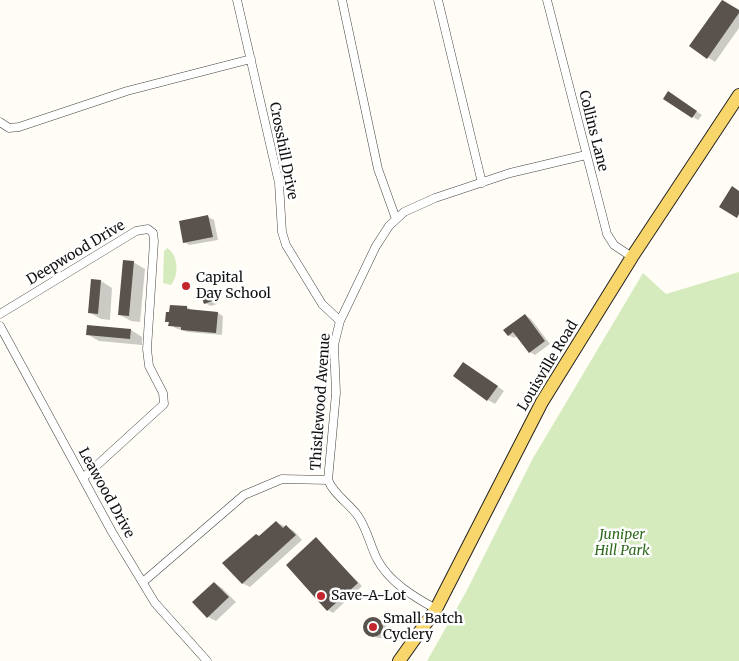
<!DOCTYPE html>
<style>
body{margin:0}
canvas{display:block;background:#fffdf5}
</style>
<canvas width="739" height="661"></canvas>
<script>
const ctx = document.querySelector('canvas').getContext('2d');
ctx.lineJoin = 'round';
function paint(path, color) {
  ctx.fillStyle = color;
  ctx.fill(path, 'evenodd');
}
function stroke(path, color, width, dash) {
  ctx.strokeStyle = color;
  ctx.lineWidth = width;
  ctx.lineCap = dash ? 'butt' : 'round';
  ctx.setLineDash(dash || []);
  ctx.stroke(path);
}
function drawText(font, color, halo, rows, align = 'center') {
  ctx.font = font + ' Merriweather,serif';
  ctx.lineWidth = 5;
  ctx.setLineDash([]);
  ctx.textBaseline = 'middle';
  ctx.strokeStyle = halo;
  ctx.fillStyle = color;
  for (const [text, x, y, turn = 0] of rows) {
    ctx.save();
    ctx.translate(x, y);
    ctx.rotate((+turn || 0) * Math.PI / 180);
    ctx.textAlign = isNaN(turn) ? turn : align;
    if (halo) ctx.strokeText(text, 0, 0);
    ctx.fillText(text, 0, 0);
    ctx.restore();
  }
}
const green = new Path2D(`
 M 167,248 C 179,255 179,276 171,285 L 163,283 L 164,251 Z
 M 739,272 L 739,661 L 427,661 L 466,592 L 532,460 L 643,273 L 666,294 Z`);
const shadow = new Path2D(`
 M 723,0 L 739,10 L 739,28 L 715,62 L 691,46 Z
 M 673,96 L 702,115 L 698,120 L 664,99 Z
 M 208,217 L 214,220 L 218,240 L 189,245 L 184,242 Z
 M 133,262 L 145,269 L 140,322 L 131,321 L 120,315 Z
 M 101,281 L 112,288 L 110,320 L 101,319 L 89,312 Z
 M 208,292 L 214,295 L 217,304 L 211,306 L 205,303 Z
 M 187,307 L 193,311 L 218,313 L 223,316 L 222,335 L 188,332 L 175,328 L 167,321 Z
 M 525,315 L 531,319 L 550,344 L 535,355 L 530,352 L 517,336 L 514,338 L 508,335 Z
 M 131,330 L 142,337 L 142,345 L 99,341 L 87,334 Z
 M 471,368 L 504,391 L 495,404 L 488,400 Z
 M 276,522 L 294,531 L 302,540 L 250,587 L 242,583 L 260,537 Z
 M 316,539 L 362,586 L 333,613 L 328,610 Z
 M 214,583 L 222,588 L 236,602 L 216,621 L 208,617 Z
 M 372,618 L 377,619 L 387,627 L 387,634 L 383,638 L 378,638 L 367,632 L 366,624 Z`);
const building = new Path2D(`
 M 722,0 L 739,10 L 739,13 L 707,59 L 689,46 Z
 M 668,91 L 697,111 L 692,118 L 663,99 Z
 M 732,186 L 739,191 L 739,214 L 737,218 L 719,207 Z
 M 208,215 L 213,237 L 183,243 L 179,221 Z
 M 123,260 L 134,261 L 129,316 L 118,315 Z
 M 91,279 L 101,280 L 98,314 L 88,313 Z
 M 208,291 L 212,301 L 204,304 L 200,293 Z
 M 170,305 L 187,306 L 187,309 L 218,312 L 216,333 L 181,330 L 181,327 L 168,326 L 169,322 L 165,322 L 166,312 L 169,312 Z
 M 525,314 L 545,341 L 529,353 L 513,332 L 508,336 L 503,330 Z
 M 87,325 L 131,329 L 130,339 L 86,335 Z
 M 463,362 L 498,386 L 487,401 L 453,376 Z
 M 276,521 L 283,528 L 286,525 L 296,535 L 242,584 L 222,563 L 256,534 L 259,536 Z
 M 316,537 L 358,583 L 327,611 L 286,565 Z
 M 214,582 L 229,597 L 207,618 L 192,602 Z
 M363 627a10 10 0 1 1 20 0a10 10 0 1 1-20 0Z`);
const minor = new Path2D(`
 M 237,0 L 279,183 L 282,232 L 286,245 L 322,304 L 340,321
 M 342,0 L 378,169 L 396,219
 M 438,0 L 482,183
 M 547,0 L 607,234 L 614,245 L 632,257
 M 0,122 L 9,128 L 19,127 L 127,91 L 251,59
 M 0,314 L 136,231 L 148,229 L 153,233 L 154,241 L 147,349 L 149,366 L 163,393 L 164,404 L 83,478
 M 0,326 L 112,532 L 155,603 L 207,661
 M 143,582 L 244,495 L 282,479 L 328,480
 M 436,609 C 414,597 389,582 377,559 C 370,545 367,529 358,516 C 349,503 334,495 328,480 L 336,393 L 334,345 L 340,321 L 376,246 L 389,226 L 404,212 L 435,198 L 510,173 L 586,155`);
const primary = new Path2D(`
 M 399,661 L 436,609 L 542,402 L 632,257 L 739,95`);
const markers = [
 [186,286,5,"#c4262e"],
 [321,596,5,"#c4262e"],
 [373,627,5,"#c4262e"]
];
const streetNames = [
 ["Collins Lane",593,131,76],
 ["Crosshill Drive",283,151,79],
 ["Deepwood Drive",76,253,-31],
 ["Louisville Road",548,366,-59],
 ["Thistlewood Avenue",321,402,-86],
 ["Leawood Drive",106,493,61]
];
const poiNames = [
 ["Capital",196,278],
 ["Day School",196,294],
 ["Save-A-Lot",331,596],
 ["Small Batch",383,619],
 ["Cyclery",383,635]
];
const parkNames = [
 ["Juniper",622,535],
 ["Hill Park",622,551]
];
paint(green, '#d5ebbd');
paint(shadow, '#0003');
paint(building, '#5a524d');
stroke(minor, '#444', 9);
stroke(primary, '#222', 14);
stroke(minor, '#fff', 8);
stroke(primary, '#f9d66b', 12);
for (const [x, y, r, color] of markers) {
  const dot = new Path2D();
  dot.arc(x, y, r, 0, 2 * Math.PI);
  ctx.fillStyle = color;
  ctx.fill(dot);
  stroke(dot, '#fff', 2);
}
drawText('14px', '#111', '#fff', streetNames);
drawText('14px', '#111', '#fff', poiNames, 'left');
drawText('italic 14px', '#2f6b1f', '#fff', parkNames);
</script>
